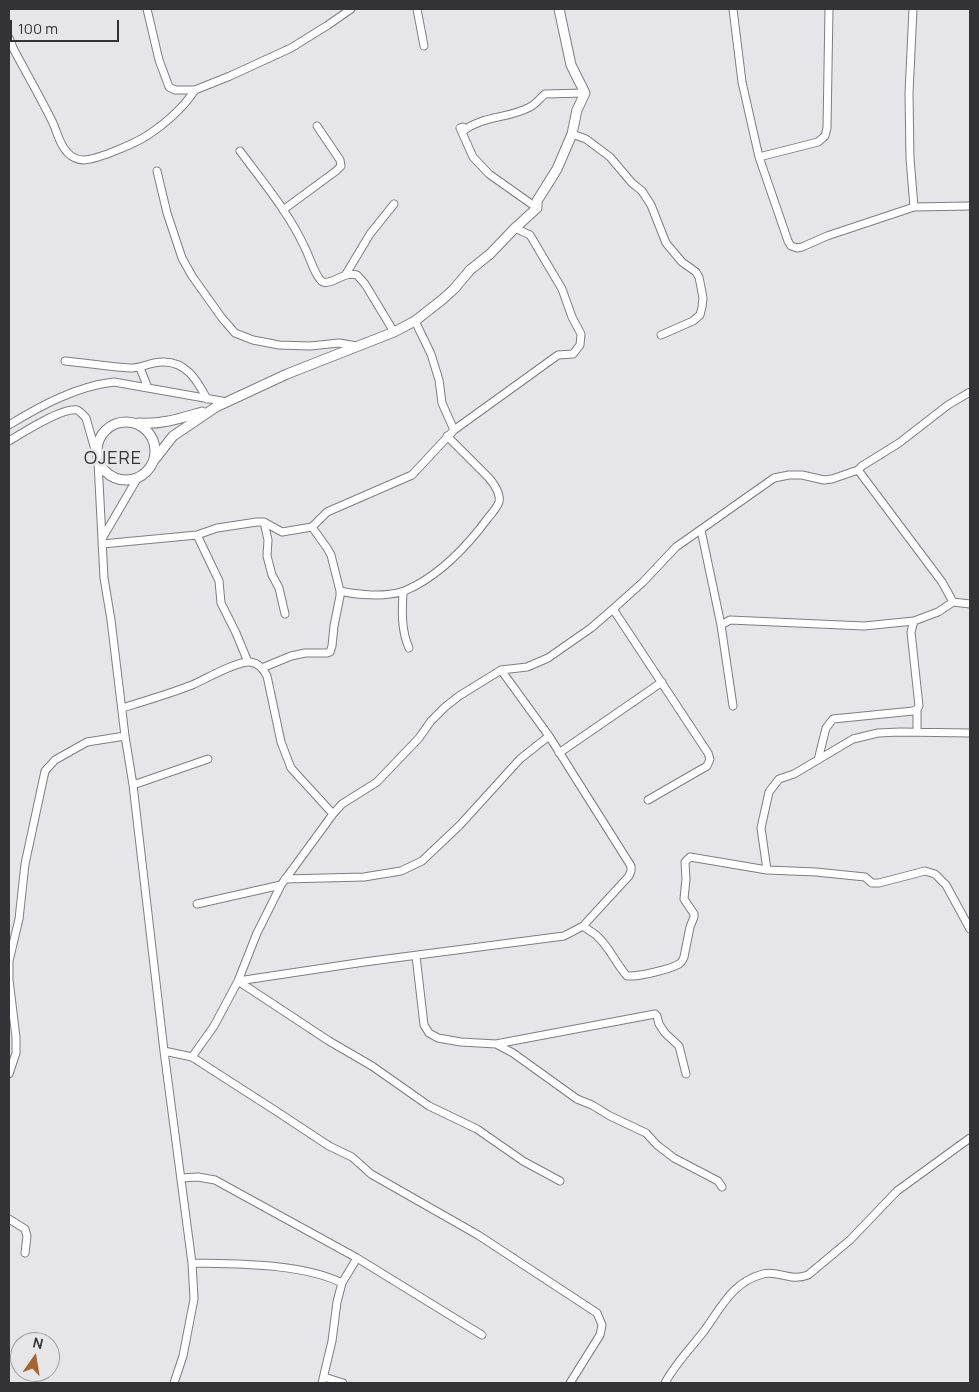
<!DOCTYPE html>
<style>
body{margin:0}
#map{position:relative;width:979px;height:1392px;overflow:hidden;background:#e6e6e9;font-family:Manrope,sans-serif}
canvas{display:block}
.frame{position:absolute;inset:0;border:10px solid #333335;pointer-events:none}
.north{position:absolute;left:10px;top:1332px;width:50px;height:50px;box-sizing:border-box;background:#e6e6e9;border:1px solid #9e9ea1;border-radius:50%;rotate:13deg;font-size:14px;font-weight:700;line-height:20px;text-align:center;color:#333335}
.north::after{content:'';display:block;margin:auto;width:18px;height:22px;background:#a66430;clip-path:polygon(50% 0,100% 100%,50% 72%,0 100%)}
.scale{position:absolute;left:10px;top:20px;width:109px;height:22px;box-sizing:border-box;border:2px solid #333335;border-top:0;padding-left:6px;font-size:15px;line-height:18px;white-space:nowrap;color:#333335;-webkit-text-stroke:4px #e6e6e9;paint-order:stroke}
</style>
<div id="map">
<canvas width="979" height="1392"></canvas>
<div class="frame"></div>
<div class="north">N</div>
<div class="scale">100 m</div>
</div>
<script>
const ctx = document.querySelector('canvas').getContext('2d');
ctx.lineJoin = 'round';
function stroke(path, color, width, dash) {
  ctx.strokeStyle = color;
  ctx.lineWidth = width;
  ctx.lineCap = dash ? 'butt' : 'round';
  ctx.setLineDash(dash || []);
  ctx.stroke(path);
}
function drawText(font, color, halo, rows, align = 'center') {
  ctx.font = font + ' Manrope,sans-serif';
  ctx.lineWidth = 5;
  ctx.setLineDash([]);
  ctx.textBaseline = 'middle';
  ctx.strokeStyle = halo;
  ctx.fillStyle = color;
  for (const [text, x, y, turn = 0] of rows) {
    ctx.save();
    ctx.translate(x, y);
    ctx.rotate((+turn || 0) * Math.PI / 180);
    ctx.textAlign = isNaN(turn) ? turn : align;
    if (halo) ctx.strokeText(text, 0, 0);
    ctx.fillText(text, 0, 0);
    ctx.restore();
  }
}
const minor = new Path2D(`
 M 147,9 L 159,60 L 169,87 L 175,90 L 195,90 L 230,76 L 291,48 L 328,25 L 351,9
 M 417,9 L 424,46
 M 733,9 L 742,82 L 759,157 L 788,241 L 791,246 L 797,248 L 802,247 L 827,236 L 914,207
 M 913,9 L 909,93 L 910,158 L 914,207 L 970,206
 M 9,38 L 14,50 C 27,74 40,97 52,121 C 57,131 59,144 67,152 C 71,157 78,160 84,160 C 99,159 136,143 148,135 C 166,123 183,108 195,90
 M 572,134 L 586,139 L 610,157 L 632,183 L 642,191 L 651,205 L 666,243 L 682,262 L 696,272 L 699,277 L 703,298 L 702,307 L 700,315 L 693,321 L 661,335
 M 240,151 C 263,182 289,213 305,248 C 309,255 316,279 323,282 C 333,285 343,271 357,275 L 365,284 L 394,332
 M 759,157 L 818,142 L 825,136 L 827,128 L 829,9
 M 157,171 L 167,213 L 182,258 L 192,276 L 222,318 L 235,333 L 253,340 L 279,345 L 310,346 L 339,343 L 357,346
 M 537,208 L 489,174 L 473,157 L 460,128 L 463,127 L 463,131 C 484,115 508,119 530,107 C 536,104 540,98 545,94 L 585,93
 M 283,210 L 336,171 L 341,166 L 340,160 L 317,126
 M 346,274 L 370,234 L 394,204
 M 415,321 L 431,354 L 439,380 L 442,403 L 454,430
 M 65,361 C 87,363 109,367 131,368 C 142,368 151,362 162,362 C 186,361 197,380 207,399
 M 140,368 L 148,388
 M 9,425 C 40,406 77,386 114,382 L 227,402
 M 9,441 C 22,433 63,407 77,410 C 80,411 83,415 86,418 L 96,453
 M 98,462 L 104,578 L 111,620 L 125,736 L 133,785 L 164,1051 L 192,1263 L 194,1299 L 183,1356 L 174,1383
 M 858,470 L 942,582 L 953,602 L 970,604
 M 264,522 L 268,540 L 267,556 L 272,575 L 279,588 L 285,614
 M 701,530 L 721,625
 M 197,535 L 219,581 L 221,603 L 236,633 L 248,662
 M 103,537 L 137,479
 M 102,544 L 197,535 L 217,528 L 257,522 L 264,522 L 282,532 L 312,527 L 327,512 L 412,475 L 454,430 L 558,355 L 573,354 L 580,345 L 581,334 L 572,317 L 562,289 L 530,235 L 515,228
 M 340,591 C 357,595 384,597 401,592 C 406,591 410,588 415,586 C 445,570 468,545 488,518 C 492,513 497,508 499,502 C 501,493 494,484 489,478 L 447,436
 M 403,592 C 402,611 401,630 409,648
 M 613,609 L 708,753 L 710,759 L 707,766 L 648,800
 M 262,668 L 291,656 L 305,653 L 327,653 L 330,652 L 332,646 L 334,626 L 340,596 L 340,591 L 331,555 L 327,548 L 312,527
 M 733,706 L 721,625 L 730,620 L 864,626 L 914,621 L 938,612 L 953,602
 M 122,708 C 145,701 169,694 192,685 C 206,679 236,661 250,662 C 259,663 263,669 267,676 L 281,742 L 291,768 L 333,814
 M 917,709 L 917,732
 M 559,753 L 662,682
 M 818,760 L 826,728 L 833,719 L 913,711 L 917,709 L 919,706 L 911,632 L 914,621
 M 133,785 L 208,759
 M 767,870 L 761,828 L 769,792 L 779,779 L 794,774 L 853,739 L 878,733 L 900,732 L 970,733
 M 285,879 L 364,877 L 401,871 L 422,861 L 460,825 L 520,759 L 549,736
 M 197,904 L 281,885
 M 583,926 C 587,929 592,932 596,935 C 609,946 616,964 627,976 C 638,977 671,969 679,964 C 683,961 682,961 684,957 L 690,927 L 694,917 L 694,914 L 684,899 L 686,879 L 685,862 L 690,857 L 767,870 L 816,872 L 865,877 L 872,883 L 879,883 L 925,871 L 935,874 L 946,885 L 970,929
 M 416,956 L 424,1025 L 429,1033 L 438,1038 L 461,1042 L 496,1044 L 513,1053 L 577,1099 L 592,1105 L 610,1116 L 646,1133 L 657,1145 L 674,1158 L 718,1181 L 722,1187
 M 238,981 L 364,962 L 564,936 L 583,926 L 629,876 L 631,871 L 631,866 L 549,736 L 501,670
 M 238,981 L 329,1041 L 372,1066 L 429,1106 L 477,1129 L 523,1161 L 560,1181
 M 496,1044 L 655,1014 L 657,1016 L 659,1024 L 665,1033 L 679,1046 L 686,1074
 M 164,1051 L 192,1057 L 276,1111 L 329,1146 L 352,1157 L 371,1174 L 478,1235 L 597,1313 L 602,1325 L 600,1335 L 570,1383
 M 192,1057 L 214,1026 L 238,981 L 257,933 L 281,885 L 333,814 L 342,804 L 377,782 L 419,738 L 431,721 L 445,707 L 459,696 L 501,670 L 527,667 L 548,658 L 591,628 L 613,609 L 643,582 L 676,547 L 774,478 L 789,475 L 802,475 L 824,480 L 832,479 L 858,470 L 862,466 L 899,443 L 948,405 L 970,392
 M 9,1074 L 16,1053 L 16,1037 L 9,980 L 9,961 L 19,919 L 25,864 L 45,771 L 55,760 L 87,742 L 125,736
 M 181,1178 L 198,1177 L 215,1180 L 357,1258 L 482,1335
 M 9,1219 L 25,1229 L 27,1236 L 25,1253
 M 192,1263 C 237,1264 302,1263 342,1283
 M 324,1377 L 343,1383
 M 322,1383 L 332,1341 L 337,1302 L 342,1283 L 357,1258
 M 665,1383 C 675,1364 691,1348 704,1331 C 721,1308 732,1282 763,1274 C 778,1270 790,1282 808,1275 L 850,1240 L 897,1191 L 970,1138`);
const major = new Path2D(`
 M97 451a29 29 0 1 1 58 0a29 29 0 1 1-58 0Z
 M 139,423 C 161,425 181,418 202,412
 M 155,459 L 173,436 L 216,407 L 287,374 L 394,332 L 415,321 L 443,299 L 454,289 L 470,270 L 490,254 L 515,228 L 537,208 L 537,201 L 557,169 L 572,134 L 577,110 L 585,93 L 571,65 L 559,9`);
const quarterNames = [
 ["OJERE",113,459]
];
stroke(minor, '#7e7e81', 9);
stroke(major, '#7e7e81', 11);
stroke(minor, '#fff', 7);
stroke(major, '#fff', 9);
ctx.letterSpacing = '1px';
drawText('18px', '#333335', '#e6e6e9', quarterNames);
ctx.letterSpacing = '0px';
</script>
